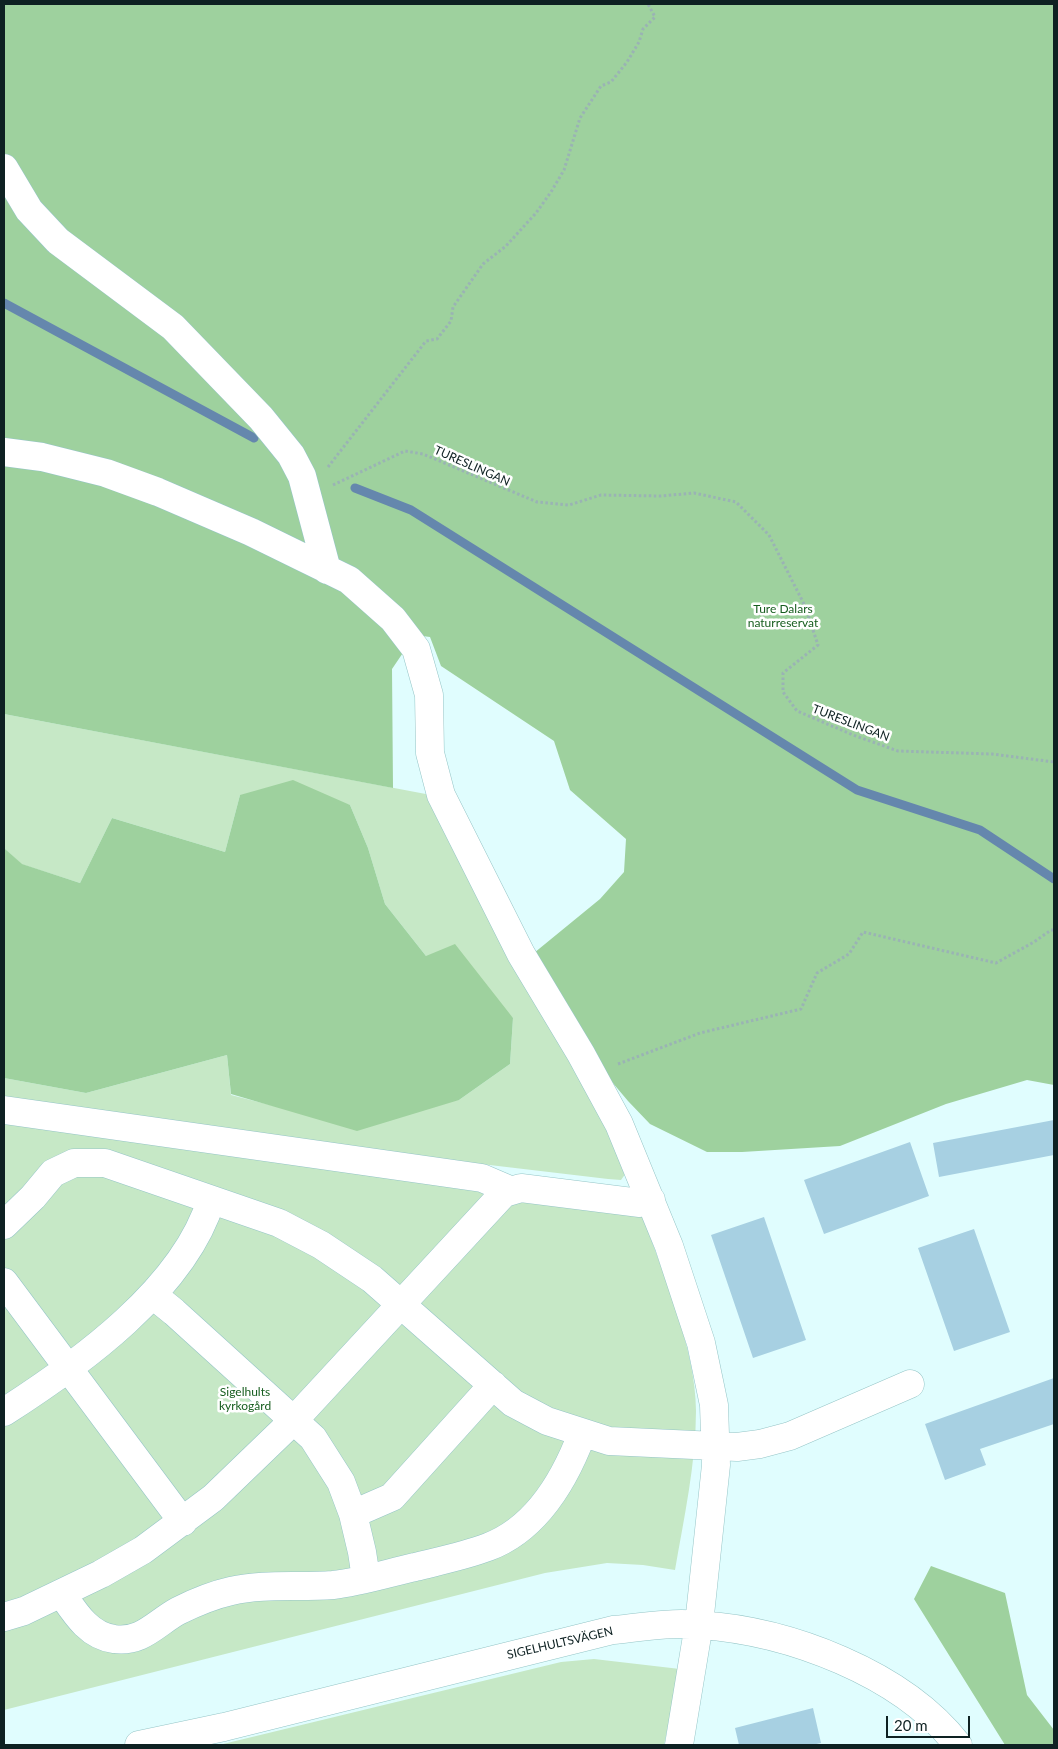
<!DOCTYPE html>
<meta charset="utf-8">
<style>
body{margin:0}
#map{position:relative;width:1058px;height:1749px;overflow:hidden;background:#e0fdfe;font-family:Lato,sans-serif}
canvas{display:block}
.frame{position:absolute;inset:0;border:5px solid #0e2122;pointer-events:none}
.scale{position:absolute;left:886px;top:1716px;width:84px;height:22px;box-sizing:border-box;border:2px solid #0e2122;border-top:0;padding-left:6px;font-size:15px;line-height:18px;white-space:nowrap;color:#0e2122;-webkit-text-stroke:4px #fff;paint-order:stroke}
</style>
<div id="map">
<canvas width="1058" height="1749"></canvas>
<div class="frame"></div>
<div class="scale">20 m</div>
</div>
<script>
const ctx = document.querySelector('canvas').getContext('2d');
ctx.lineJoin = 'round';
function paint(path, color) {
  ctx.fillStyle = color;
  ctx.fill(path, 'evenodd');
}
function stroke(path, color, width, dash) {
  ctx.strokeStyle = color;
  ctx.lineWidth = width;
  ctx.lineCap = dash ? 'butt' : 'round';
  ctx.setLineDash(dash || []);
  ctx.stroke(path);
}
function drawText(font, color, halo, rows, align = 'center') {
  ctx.font = font + ' Lato,sans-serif';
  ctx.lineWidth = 5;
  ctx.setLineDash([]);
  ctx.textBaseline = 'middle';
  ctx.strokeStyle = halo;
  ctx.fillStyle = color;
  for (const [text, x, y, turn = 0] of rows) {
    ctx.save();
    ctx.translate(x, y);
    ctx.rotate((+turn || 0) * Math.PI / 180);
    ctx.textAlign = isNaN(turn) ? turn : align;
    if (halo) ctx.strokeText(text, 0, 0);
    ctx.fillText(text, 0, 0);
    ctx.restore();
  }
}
const green = new Path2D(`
 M 4,714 L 431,795 L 589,1089 L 626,1173 L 621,1180 L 608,1179 L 160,1126 L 4,1102 L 4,1078 L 86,1093 L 227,1055 L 231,1095 L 286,1109 L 459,1100 L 510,1064 L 513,1018 L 426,956 L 385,904 L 368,848 L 350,805 L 240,795 L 225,852 L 112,818 L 80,883 L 21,864 L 4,848 Z
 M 4,1122 L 640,1209 C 661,1269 696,1348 696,1411 C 696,1463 684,1518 675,1570 L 643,1565 L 607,1563 L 545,1573 L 4,1710 Z
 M 594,1659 L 680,1669 L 664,1745 L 219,1745 L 561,1662 Z`);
const forest = new Path2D(`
 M 4,4 L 1054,4 L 1054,1085 L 1027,1080 L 946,1104 L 840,1146 L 742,1152 L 707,1152 L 650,1124 L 628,1101 L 575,1038 L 534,953 L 600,899 L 624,872 L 626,839 L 570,790 L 554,741 L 441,666 L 430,637 L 415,635 L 392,669 L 393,788 L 4,714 Z
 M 293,780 L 350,805 L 368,848 L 385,904 L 426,956 L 455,944 L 513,1018 L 510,1064 L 459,1100 L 357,1131 L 231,1094 L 227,1055 L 86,1093 L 4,1078 L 4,848 L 22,864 L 80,883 L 112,818 L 225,852 L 240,795 Z
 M 931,1566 L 1005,1593 L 1027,1695 L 1054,1730 L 1054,1745 L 1005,1745 L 914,1599 Z`);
const stream = new Path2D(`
 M 4,303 L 254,438
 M 355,488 L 411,510 L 857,790 L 980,830 L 1054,879`);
const building = new Path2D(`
 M 1054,1120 L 1054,1155 L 939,1177 L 933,1143 Z
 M 910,1142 L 929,1196 L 824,1234 L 804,1180 Z
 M 764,1217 L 806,1340 L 753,1358 L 711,1235 Z
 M 974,1229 L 1010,1332 L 954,1351 L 918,1248 Z
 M 1054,1378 L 1054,1424 L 980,1449 L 986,1465 L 945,1480 L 925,1424 Z
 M 813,1708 L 821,1743 L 812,1745 L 739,1745 L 735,1728 Z`);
const path = new Path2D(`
 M 328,467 L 426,341 L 437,339 L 451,321 L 453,307 L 483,264 L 506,246 L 536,213 L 551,192 L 564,170 L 580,118 L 601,86 L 611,82 L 627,62 L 639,42 L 643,29 L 655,17 L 648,4
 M 333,485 L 405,451 L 423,454 L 537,502 L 569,505 L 601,495 L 661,496 L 694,493 L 736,502 L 769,535 L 805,606 L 818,645 L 783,673 L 783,692 L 797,711 L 853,735 L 898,751 L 992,754 L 1054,762
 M 618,1064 L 700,1033 L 801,1009 L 817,973 L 849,954 L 863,932 L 996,963 L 1034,942 L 1051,930 L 1054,930`);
const minor = new Path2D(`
 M 4,168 L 29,210 L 58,241 L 173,327 L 261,418 L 291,455 L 302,476 L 327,570
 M 4,452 L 42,457 L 106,473 L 158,492 L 251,532 L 349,580 L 393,619 L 416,649 L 429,695 L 430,753 L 441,795 L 521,954 L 581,1054 L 619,1124 L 669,1246 L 701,1343 L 714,1405 L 716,1465 L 699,1624 L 679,1745
 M 4,1110 L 482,1178 L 510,1190
 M 4,1225 L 33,1197 L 53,1173 L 74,1163 L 105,1163 L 279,1223 L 321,1245 L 372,1279 L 513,1403 L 547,1421 L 609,1441 L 737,1447 L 760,1444 L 790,1436 L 910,1384
 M 4,1282 L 183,1522
 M 153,1295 L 174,1312 L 313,1438 L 341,1482 L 353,1514 L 362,1552 L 366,1578
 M 4,1412 C 79,1364 184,1289 211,1200
 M 353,1514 L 392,1497 L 493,1385
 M 62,1594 C 75,1613 89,1636 114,1639 C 142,1643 156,1623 178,1611 C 194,1603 213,1595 231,1591 C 265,1583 299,1588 333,1585 C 360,1582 388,1573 415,1567 C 439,1561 464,1556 488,1547 C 536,1529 565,1479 582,1434
 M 4,1617 L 24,1611 L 101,1574 L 143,1550 L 213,1498 L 294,1420 L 504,1193 L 521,1188 L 640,1203 L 651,1200
 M 139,1745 L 224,1727 L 613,1630 C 642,1627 671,1622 700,1625 C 789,1631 902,1673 958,1745`);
const streetNames = [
 ["TURESLINGAN",472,466,24],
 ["TURESLINGAN",851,723,21],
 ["SIGELHULTSVÄGEN",560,1643,-13]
];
const parkNames = [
 ["Ture Dalars",783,609],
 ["naturreservat",783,623],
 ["Sigelhults",245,1392],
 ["kyrkogård",245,1406]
];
paint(green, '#c6e8c6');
paint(forest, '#9ed19e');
stroke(stream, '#6587ad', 9);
paint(building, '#a7d0e2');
stroke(minor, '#95c5c7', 29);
stroke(path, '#9ab3b4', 3, [2.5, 2.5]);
stroke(minor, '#fff', 28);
drawText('12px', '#0e2122', '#fff', streetNames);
drawText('12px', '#165d1e', '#fff', parkNames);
</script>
